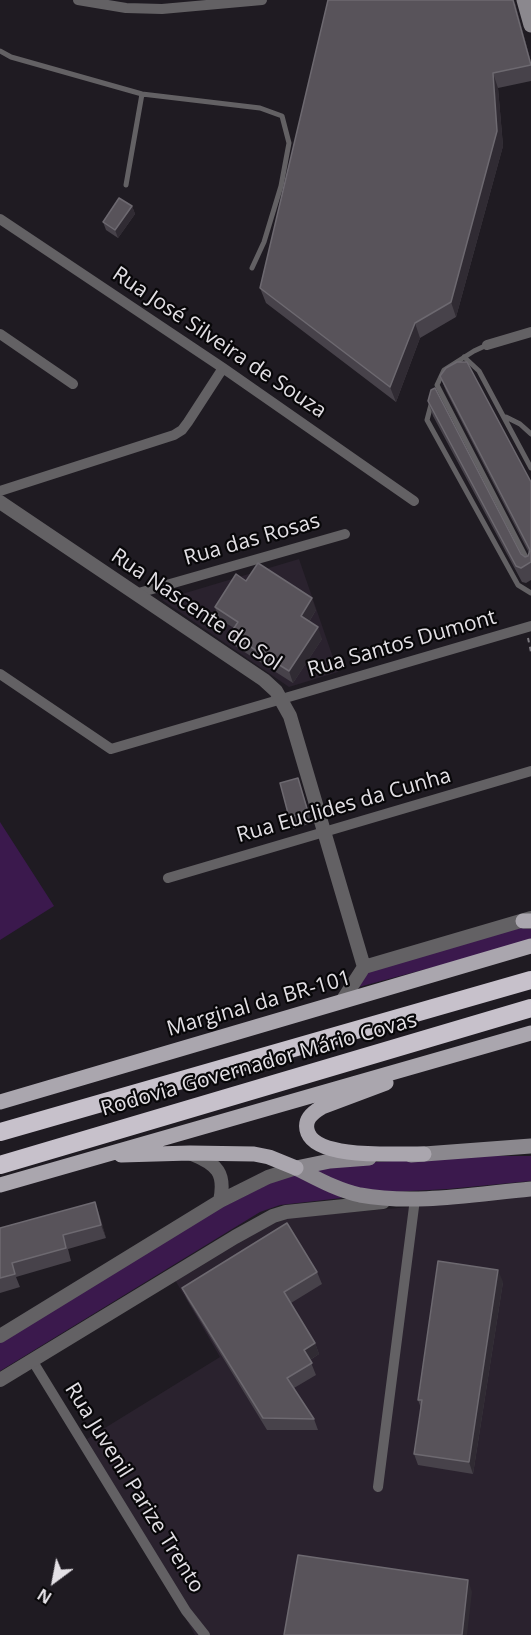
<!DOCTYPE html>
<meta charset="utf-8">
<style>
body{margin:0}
#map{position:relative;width:531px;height:1635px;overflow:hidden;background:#1f1b22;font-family:"Open Sans",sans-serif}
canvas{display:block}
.north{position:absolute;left:24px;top:1551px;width:60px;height:60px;-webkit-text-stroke:4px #080709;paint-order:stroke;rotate:212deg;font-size:16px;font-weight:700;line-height:24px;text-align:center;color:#e3e0e5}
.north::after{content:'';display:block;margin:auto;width:21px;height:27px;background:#e3e0e5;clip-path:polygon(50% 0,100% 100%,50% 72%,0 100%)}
</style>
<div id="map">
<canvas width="531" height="1635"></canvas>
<div class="north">N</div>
</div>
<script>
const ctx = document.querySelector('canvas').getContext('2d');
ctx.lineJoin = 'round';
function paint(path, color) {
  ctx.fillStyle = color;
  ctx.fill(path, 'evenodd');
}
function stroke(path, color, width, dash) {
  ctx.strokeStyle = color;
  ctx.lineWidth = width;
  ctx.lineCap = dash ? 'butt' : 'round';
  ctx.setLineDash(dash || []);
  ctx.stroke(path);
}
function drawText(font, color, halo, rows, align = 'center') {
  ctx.font = font + ' "Open Sans",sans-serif';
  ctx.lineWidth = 4.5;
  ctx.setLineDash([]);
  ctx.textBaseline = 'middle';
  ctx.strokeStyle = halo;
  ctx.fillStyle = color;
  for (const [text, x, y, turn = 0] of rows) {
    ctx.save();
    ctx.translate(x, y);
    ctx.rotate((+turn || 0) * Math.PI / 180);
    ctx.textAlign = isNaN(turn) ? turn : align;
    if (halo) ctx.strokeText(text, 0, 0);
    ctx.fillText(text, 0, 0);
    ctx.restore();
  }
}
const built = new Path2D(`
 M 299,559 L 338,672 L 289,687 L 162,600 Z
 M 531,1196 L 531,1635 L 195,1635 L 87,1439 L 220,1357 L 175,1280 L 257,1231 L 287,1218 Z`);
const green = new Path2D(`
 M 0,822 L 54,906 L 0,940 Z
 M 519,928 L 531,929 L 531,941 L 355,988 L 370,968 Z
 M 466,1156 L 531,1156 L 531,1181 L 448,1189 L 374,1193 L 325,1179 L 306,1169 L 334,1165 Z
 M 293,1172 L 342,1198 L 280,1205 L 260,1212 L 0,1371 L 0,1341 L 204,1215 Z`);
const path = new Path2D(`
 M 528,638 L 531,652`);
const service = new Path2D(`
 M 0,51 L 11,57 L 142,94 L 260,108 L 282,116 L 289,143 L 281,186 L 264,242 L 252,268
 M 126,185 L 142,94
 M 487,345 L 474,351 L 444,370 L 437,385 L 531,567
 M 464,357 L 479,371 L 531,468
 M 432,401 L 427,420 L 518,585 L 531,593
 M 506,417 L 520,424 L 531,434`);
const minor = new Path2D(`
 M 78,0 L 126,8 L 162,9 L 262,0
 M 0,219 L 223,368 L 414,501
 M 0,334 L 73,384
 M 487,345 L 531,332
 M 0,491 L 174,435 L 182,430 L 188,422 L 223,368
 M 135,594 L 345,534
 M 0,674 L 111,749 L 531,626
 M 168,878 L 531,771
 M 32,1360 L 186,1611 L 205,1635
 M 378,1487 L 415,1199`);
const tertiary = new Path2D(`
 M 0,502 L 264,680 L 276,691 L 290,716 L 364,967
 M 342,1001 L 364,967 L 531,918
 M 192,1154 C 217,1164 226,1173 220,1201
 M 0,1336 L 220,1201 L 268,1177 L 296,1168
 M 0,1380 L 235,1237 L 273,1216 L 286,1212 L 383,1202`);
const secondary = new Path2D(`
 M 524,0 L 531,25
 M 411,1155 L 531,1146
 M 296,1168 C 316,1178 337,1190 360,1195 C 415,1205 475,1194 531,1189
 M 296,1168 L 330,1161 L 369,1158`);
const primary = new Path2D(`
 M 523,921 L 531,921
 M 386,1083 L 322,1107 C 312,1113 303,1120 308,1133 C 319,1160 399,1153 424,1154
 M 0,1102 L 531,946
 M 121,1155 L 190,1153 L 254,1154 L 269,1157 L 296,1168
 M 0,1185 L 531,1033`);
const motorway = new Path2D(`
 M 0,1132 L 531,980
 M 0,1165 L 531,1008`);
const wall = new Path2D(`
 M 515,3 L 531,62 L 531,81 L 498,88 L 503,146 L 456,317 L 420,338 L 396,402 L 266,303 L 260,288 Z
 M 132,206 L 135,214 L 118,238 L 106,230 L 103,222 Z
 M 440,376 L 531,482 L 531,580 L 526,583 L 522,582 L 433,416 L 428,401 L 521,554 L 525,557 L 528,556 L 529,553 L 446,391 Z
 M 246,581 L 316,610 L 309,622 L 322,639 L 293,683 L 235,646 L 230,634 L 234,628 L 219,619 L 215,607 Z
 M 298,778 L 312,823 L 293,829 L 289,817 Z
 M 95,1202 L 106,1238 L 68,1249 L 71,1261 L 16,1277 L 20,1287 L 0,1293 L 0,1228 Z
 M 317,1272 L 322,1284 L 291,1303 L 315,1343 L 319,1354 L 310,1360 L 316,1375 L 294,1388 L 314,1419 L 318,1430 L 267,1430 L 187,1299 L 182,1288 Z
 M 503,1282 L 473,1474 L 418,1465 L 414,1454 L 421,1408 L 418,1400 Z`);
const shadedWall = new Path2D(`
 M 513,0 L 514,0 L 531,62 L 531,66 Z
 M 493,73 L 498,88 L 503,146 L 456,317 L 451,302 Z
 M 132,206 L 135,214 L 118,238 L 115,230 Z
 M 415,323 L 420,338 L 396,402 L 390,387 Z
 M 312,598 L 316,610 L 305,628 L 301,616 Z
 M 318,627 L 322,639 L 293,683 L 289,671 Z
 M 298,778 L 302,790 L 312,823 L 308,812 Z
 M 95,1202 L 100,1216 L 106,1238 L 101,1225 Z
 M 498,1270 L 503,1282 L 473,1474 L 469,1462 Z
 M 315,1343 L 319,1354 L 308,1361 L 304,1350 Z
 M 468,1580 L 472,1592 L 467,1635 L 462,1635 Z`);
const building = new Path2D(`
 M 328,0 L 513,0 L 531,65 L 493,73 L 497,131 L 451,302 L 415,323 L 390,387 L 260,288 Z
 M 119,198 L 132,206 L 115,230 L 103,222 Z
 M 457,362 L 467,362 L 531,482 L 531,562 L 521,568 L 516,566 L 428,401 L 431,390 L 435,388 L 521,554 L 525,557 L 528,556 L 530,550 L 440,376 L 446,368 Z
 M 258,563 L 312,598 L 301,616 L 318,627 L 289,671 L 230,634 L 238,622 L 215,607 L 236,574 L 246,581 Z
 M 298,778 L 308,812 L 289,817 L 280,783 Z
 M 95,1202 L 101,1225 L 63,1235 L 66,1248 L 12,1263 L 15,1274 L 0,1278 L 0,1228 Z
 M 287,1223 L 317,1272 L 284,1292 L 315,1343 L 304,1350 L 312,1363 L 287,1378 L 314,1419 L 263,1418 L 182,1288 Z
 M 438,1261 L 498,1270 L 469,1462 L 414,1454 L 422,1400 L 418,1400 Z
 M 298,1555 L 468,1580 L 462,1635 L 284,1635 Z`);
const streetNames = [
 ["Rua José Silveira de Souza",219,343,34],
 ["Rua das Rosas",252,540,-16],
 ["Rua Nascente do Sol",196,610,34],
 ["Rua Santos Dumont",402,644,-16],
 ["Rua Euclides da Cunha",344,806,-16],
 ["Marginal da BR-101",259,1004,-16],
 ["Rodovia Governador Mário Covas",259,1065,-16],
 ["Rua Juvenil Parize Trento",134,1488,58]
];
paint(built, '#2a222e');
paint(green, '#3b194d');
stroke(path, '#7d7a80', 2, [4.5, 4.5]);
stroke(service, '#636164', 5);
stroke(minor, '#636164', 10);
stroke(tertiary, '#636164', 14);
stroke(secondary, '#8b888e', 15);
stroke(primary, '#aaa6ae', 15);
stroke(motorway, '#c7c1cb', 18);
paint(wall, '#47424a');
paint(shadedWall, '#302b33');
paint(building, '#58535a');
stroke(building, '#6d6970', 1.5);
drawText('21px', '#e3e0e5', '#080709', streetNames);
</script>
